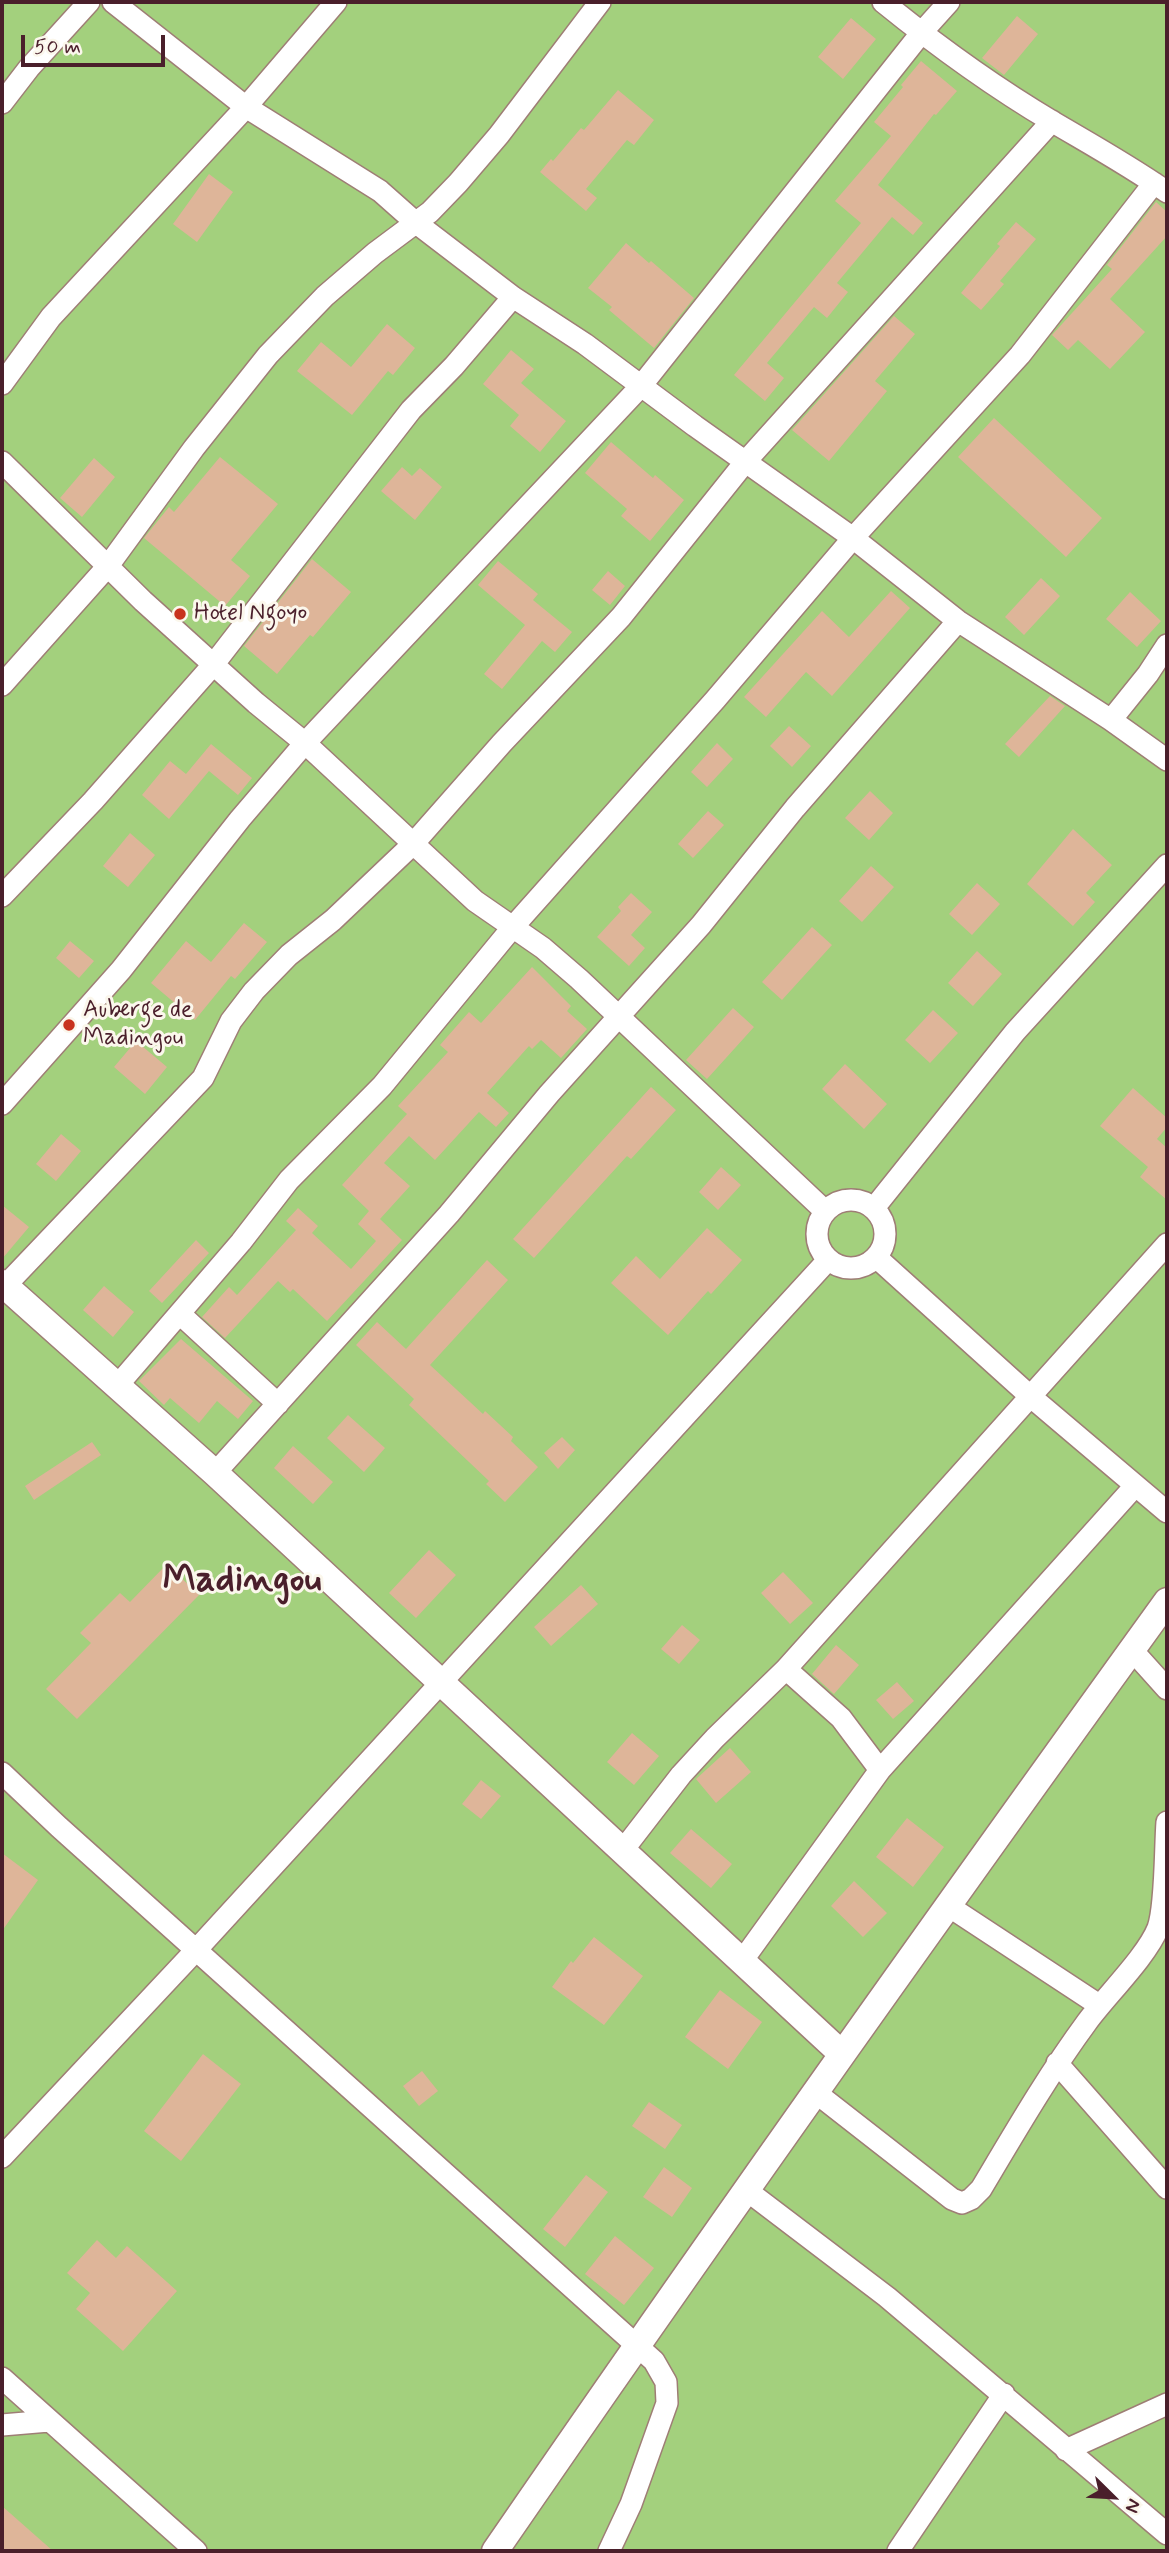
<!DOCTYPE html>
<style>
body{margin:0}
#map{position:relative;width:1169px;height:2553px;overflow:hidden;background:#f2debf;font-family:Mynerve,sans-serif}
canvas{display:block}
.frame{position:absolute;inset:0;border:4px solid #4a1f2b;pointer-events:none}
.north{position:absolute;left:1078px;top:2462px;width:70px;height:70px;-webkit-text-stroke:5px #fbf7ec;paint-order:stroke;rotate:114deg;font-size:19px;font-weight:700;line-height:28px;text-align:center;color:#4a1f2b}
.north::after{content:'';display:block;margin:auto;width:24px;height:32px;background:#4a1f2b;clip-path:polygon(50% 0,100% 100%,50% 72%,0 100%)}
.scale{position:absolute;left:21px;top:35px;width:144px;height:32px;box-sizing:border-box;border:4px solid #4a1f2b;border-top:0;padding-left:9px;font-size:21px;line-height:24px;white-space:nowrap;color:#4a1f2b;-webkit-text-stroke:5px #fbf7ec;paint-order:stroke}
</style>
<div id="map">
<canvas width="1169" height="2553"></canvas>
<div class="frame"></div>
<div class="north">N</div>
<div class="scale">50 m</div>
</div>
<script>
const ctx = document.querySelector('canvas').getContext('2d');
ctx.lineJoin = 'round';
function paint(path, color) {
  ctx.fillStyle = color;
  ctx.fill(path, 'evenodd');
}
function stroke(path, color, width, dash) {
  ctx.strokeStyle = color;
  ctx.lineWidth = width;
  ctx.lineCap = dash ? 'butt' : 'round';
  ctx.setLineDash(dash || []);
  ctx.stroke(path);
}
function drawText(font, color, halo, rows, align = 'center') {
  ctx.font = font + ' Mynerve,sans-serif';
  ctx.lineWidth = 6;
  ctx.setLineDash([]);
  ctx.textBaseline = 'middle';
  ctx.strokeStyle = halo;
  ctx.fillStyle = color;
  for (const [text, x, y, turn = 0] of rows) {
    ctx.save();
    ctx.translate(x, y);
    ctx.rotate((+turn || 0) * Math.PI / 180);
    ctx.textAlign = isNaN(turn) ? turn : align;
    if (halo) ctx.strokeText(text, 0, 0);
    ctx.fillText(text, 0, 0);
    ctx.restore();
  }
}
const green = new Path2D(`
 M 2,2 L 1167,2 L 1167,2551 L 2,2551 Z`);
const building = new Path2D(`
 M 1017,16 L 1038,34 L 1004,75 L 982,58 Z
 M 851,18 L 876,39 L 843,79 L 818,57 Z
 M 921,61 L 957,91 L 936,115 L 934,114 L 878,185 L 923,223 L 913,235 L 892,217 L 837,283 L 848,292 L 827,318 L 814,307 L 767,363 L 784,378 L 765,401 L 734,375 L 861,223 L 835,201 L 891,136 L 874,122 L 903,87 L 901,85 Z
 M 618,90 L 654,120 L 634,145 L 627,140 L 586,189 L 597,198 L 586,211 L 540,172 L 551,159 L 553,161 L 581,128 L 584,130 Z
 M 209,174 L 233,192 L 197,242 L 173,224 Z
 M 1156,202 L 1167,212 L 1167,236 L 1110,299 L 1145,332 L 1110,369 L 1078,340 L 1068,350 L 1052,335 L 1112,269 L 1107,265 Z
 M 1016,222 L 1036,239 L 1000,281 L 1004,284 L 981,310 L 961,293 L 1000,246 L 997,244 Z
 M 626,243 L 649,263 L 651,261 L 694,298 L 654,348 L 609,310 L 612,307 L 588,288 Z
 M 894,316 L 915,334 L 875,381 L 887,391 L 829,461 L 792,430 Z
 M 387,324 L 415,348 L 393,375 L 388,371 L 352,415 L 297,371 L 321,342 L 351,367 Z
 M 511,350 L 534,369 L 521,383 L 566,421 L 540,452 L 510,426 L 519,415 L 483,384 Z
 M 994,418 L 1102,518 L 1066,557 L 958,457 Z
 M 611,442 L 653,478 L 655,475 L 684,500 L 650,541 L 621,516 L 627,509 L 585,473 Z
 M 220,457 L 278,504 L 231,560 L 250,576 L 225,606 L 144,538 L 169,507 L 174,512 Z
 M 94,458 L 115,477 L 82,517 L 60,498 Z
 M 402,467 L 412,476 L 420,468 L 442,487 L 415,520 L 381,491 Z
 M 312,559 L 351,592 L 313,637 L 310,635 L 277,674 L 244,646 Z
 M 498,561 L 538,594 L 533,600 L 572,632 L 555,652 L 542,641 L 502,689 L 484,674 L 525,625 L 478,585 Z
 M 608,571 L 625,586 L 610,605 L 592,590 Z
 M 1041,578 L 1060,596 L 1024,635 L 1005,617 Z
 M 891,591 L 910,608 L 832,696 L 806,672 L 766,717 L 744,697 L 822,611 L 849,637 Z
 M 1130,592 L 1161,621 L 1137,647 L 1106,619 Z
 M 1050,696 L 1065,706 L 1019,757 L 1005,744 Z
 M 789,726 L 811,746 L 792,767 L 770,746 Z
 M 717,743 L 733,759 L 707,787 L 691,772 Z
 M 211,744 L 252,778 L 238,795 L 209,771 L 169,819 L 142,795 L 170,761 L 186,774 Z
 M 870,791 L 893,813 L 869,840 L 845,818 Z
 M 708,811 L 724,825 L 693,858 L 678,844 Z
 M 1073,829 L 1112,865 L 1086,893 L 1095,902 L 1073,926 L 1027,884 Z
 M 130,833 L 155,855 L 128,887 L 103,866 Z
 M 871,866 L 894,887 L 862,922 L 839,901 Z
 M 977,883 L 1000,904 L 972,935 L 949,914 Z
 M 631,893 L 652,912 L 631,935 L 645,948 L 629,966 L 597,937 L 621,911 L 618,907 Z
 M 244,923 L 267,942 L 235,979 L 231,976 L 195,1020 L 151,983 L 186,941 L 211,962 Z
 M 812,927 L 832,945 L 782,1000 L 762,982 Z
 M 70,941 L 94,961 L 79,978 L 56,958 Z
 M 977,951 L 1002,974 L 973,1006 L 948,983 Z
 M 532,967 L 571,1006 L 567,1011 L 587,1029 L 561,1058 L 541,1040 L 532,1049 L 529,1046 L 487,1093 L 509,1113 L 496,1127 L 479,1112 L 435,1160 L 409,1136 L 384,1163 L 410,1186 L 380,1219 L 402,1240 L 327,1321 L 293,1289 L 290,1292 L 278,1281 L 225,1338 L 202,1317 L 229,1287 L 237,1295 L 296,1230 L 286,1221 L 298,1208 L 318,1226 L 312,1233 L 351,1269 L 376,1241 L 358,1224 L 369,1211 L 342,1185 L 407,1114 L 398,1106 L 448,1052 L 440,1045 L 469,1012 L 481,1023 Z
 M 733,1008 L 754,1027 L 707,1079 L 686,1060 Z
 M 933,1010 L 958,1033 L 930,1063 L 905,1040 Z
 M 136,1041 L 167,1067 L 145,1094 L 114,1067 Z
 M 845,1064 L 887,1104 L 864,1129 L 822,1089 Z
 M 651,1087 L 676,1110 L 631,1159 L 627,1156 L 534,1258 L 513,1239 Z
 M 1133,1088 L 1167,1118 L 1167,1127 L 1157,1139 L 1167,1148 L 1167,1200 L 1140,1177 L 1148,1167 L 1100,1126 Z
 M 61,1134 L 81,1151 L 56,1181 L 36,1164 Z
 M 721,1167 L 741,1185 L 718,1210 L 699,1192 Z
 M 2,1205 L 29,1227 L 2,1259 Z
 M 707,1228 L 742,1260 L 711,1294 L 708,1291 L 668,1335 L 611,1283 L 636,1256 L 660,1279 Z
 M 196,1240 L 209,1253 L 162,1303 L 149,1291 Z
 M 487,1260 L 508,1280 L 430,1365 L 483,1414 L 485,1411 L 513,1437 L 511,1441 L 538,1467 L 505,1502 L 486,1484 L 489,1481 L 409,1405 L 414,1399 L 356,1345 L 377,1322 L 406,1349 Z
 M 104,1286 L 134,1312 L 113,1337 L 83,1310 Z
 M 181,1339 L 253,1401 L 238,1419 L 217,1401 L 199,1423 L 170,1398 L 164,1405 L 139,1381 Z
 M 348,1415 L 385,1448 L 364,1472 L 327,1438 Z
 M 562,1437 L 575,1450 L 558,1469 L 544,1453 Z
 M 92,1442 L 101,1455 L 34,1500 L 25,1486 Z
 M 293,1446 L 333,1482 L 313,1504 L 274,1468 Z
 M 429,1550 L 456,1575 L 416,1618 L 389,1593 Z
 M 167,1564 L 199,1595 L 77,1719 L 46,1689 L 91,1643 L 80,1633 L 120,1593 L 130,1602 Z
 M 783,1572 L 813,1603 L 790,1624 L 761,1593 Z
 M 581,1585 L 598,1604 L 551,1646 L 534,1627 Z
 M 682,1625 L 700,1640 L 679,1664 L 661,1649 Z
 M 836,1645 L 859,1665 L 834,1694 L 812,1674 Z
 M 897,1682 L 914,1701 L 893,1719 L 876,1700 Z
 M 632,1733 L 659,1756 L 634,1785 L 607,1762 Z
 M 730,1748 L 751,1772 L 716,1803 L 696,1779 Z
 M 481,1780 L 501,1796 L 481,1819 L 462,1804 Z
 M 907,1818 L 944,1847 L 913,1887 L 876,1857 Z
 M 691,1829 L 732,1864 L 711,1888 L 670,1853 Z
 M 2,1853 L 38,1880 L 2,1931 Z
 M 854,1881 L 887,1913 L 863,1937 L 831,1906 Z
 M 594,1937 L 643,1976 L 604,2025 L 552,1987 L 571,1961 L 573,1963 Z
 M 720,1990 L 762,2022 L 728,2069 L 685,2037 Z
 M 203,2054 L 241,2084 L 181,2161 L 144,2131 Z
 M 422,2071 L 438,2091 L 419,2106 L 403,2086 Z
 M 649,2102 L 682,2125 L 665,2149 L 632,2126 Z
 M 664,2167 L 692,2188 L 672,2217 L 643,2197 Z
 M 586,2175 L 608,2192 L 565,2247 L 543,2229 Z
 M 615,2236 L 654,2268 L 624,2305 L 585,2274 Z
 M 97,2240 L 116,2258 L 127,2246 L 177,2291 L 123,2351 L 76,2309 L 90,2293 L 67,2273 Z
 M 2,2506 L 53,2551 L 2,2551 Z`);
const minor = new Path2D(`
 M 113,2 L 246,107 L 380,191 L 415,222 L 513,297 L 585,344 L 695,426 L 853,538 L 958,621 L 1111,720 L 1167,760
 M 883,2 C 936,45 994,87 1053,122 C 1092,145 1130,166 1167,192
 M 2,103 L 29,68 L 89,2
 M 2,384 L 51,317 L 246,107 L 336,2
 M 2,462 L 143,601 L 256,703 L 305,743 L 475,901 L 543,948 L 579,979 L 825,1211
 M 2,685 L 108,566 L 194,448 L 268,355 L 325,296 L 375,253 L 430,212 L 458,183 L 499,135 L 600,2
 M 1111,720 L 1148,674 L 1167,645
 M 2,896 L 93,801 L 213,665 L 411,410 L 454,366 L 513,297
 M 2,1104 L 121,970 L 240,819 L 305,743 L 641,386 L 922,32 L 949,2
 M817 1234a34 34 0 1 1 68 0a34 34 0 1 1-68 0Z
 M 874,1208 L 1015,1032 L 1167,865
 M 876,1257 L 1030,1396 L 1167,1512
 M 5,1286 L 203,1078 L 231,1021 L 254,991 L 289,955 L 333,920 L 413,844 L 502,743 L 621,617 L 746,461 L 1052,121
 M 180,1314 L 278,1404
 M 117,1386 L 241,1242 L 289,1180 L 382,1086 L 512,928 L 715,700 L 853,538 L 1020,355 L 1154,183
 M 215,1473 L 449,1214 L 549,1094 L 701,925 L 795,808 L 958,621
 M 1132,1650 L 1167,1689
 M 786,1669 L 841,1718 L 880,1770
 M 2,1773 L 59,1827 L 654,2361 L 666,2382 L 667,2403 L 631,2504 L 609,2551
 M 623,1850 L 681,1775 L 715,1738 L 786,1669 L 1167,1244
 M 947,1905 L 1099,2005
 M 742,1961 L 880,1770 L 1135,1486
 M 1057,2063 L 1167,2188
 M 815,2092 L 952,2199 L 962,2203 L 971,2199 L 981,2189 C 1015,2132 1048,2075 1087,2022 C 1106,1996 1147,1956 1158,1928 C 1166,1906 1165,1848 1167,1822
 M 2,2157 L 197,1949 L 828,1260
 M 745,2189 L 887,2297 L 1167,2534
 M 2,2378 L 196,2551
 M 2,2425 L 49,2421
 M 1066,2450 L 1167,2404
 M 898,2551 L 1004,2394`);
const tertiary = new Path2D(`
 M 2,1283 L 215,1473 L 842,2054
 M 495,2551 C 715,2231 940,1915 1167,1601`);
const markers = [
 [180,614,7,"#c8321e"],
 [69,1025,7,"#c8321e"]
];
const poiNames = [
 ["Hotel Ngoyo",194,614],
 ["Auberge de",83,1011],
 ["Madingou",83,1039]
];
const townNames = [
 ["Madingou",242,1582]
];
paint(green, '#a3d07d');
paint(building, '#deb599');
stroke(minor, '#9e7e75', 24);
stroke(tertiary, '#9e7e75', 29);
stroke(minor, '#fff', 21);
stroke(tertiary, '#fff', 26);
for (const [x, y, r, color] of markers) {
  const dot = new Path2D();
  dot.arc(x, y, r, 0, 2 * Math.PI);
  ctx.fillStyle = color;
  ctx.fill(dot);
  stroke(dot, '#fbf7ec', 2.5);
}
drawText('24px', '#4a1f2b', '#fbf7ec', poiNames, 'left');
drawText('bold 38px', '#4a1f2b', '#fbf7ec', townNames);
</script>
